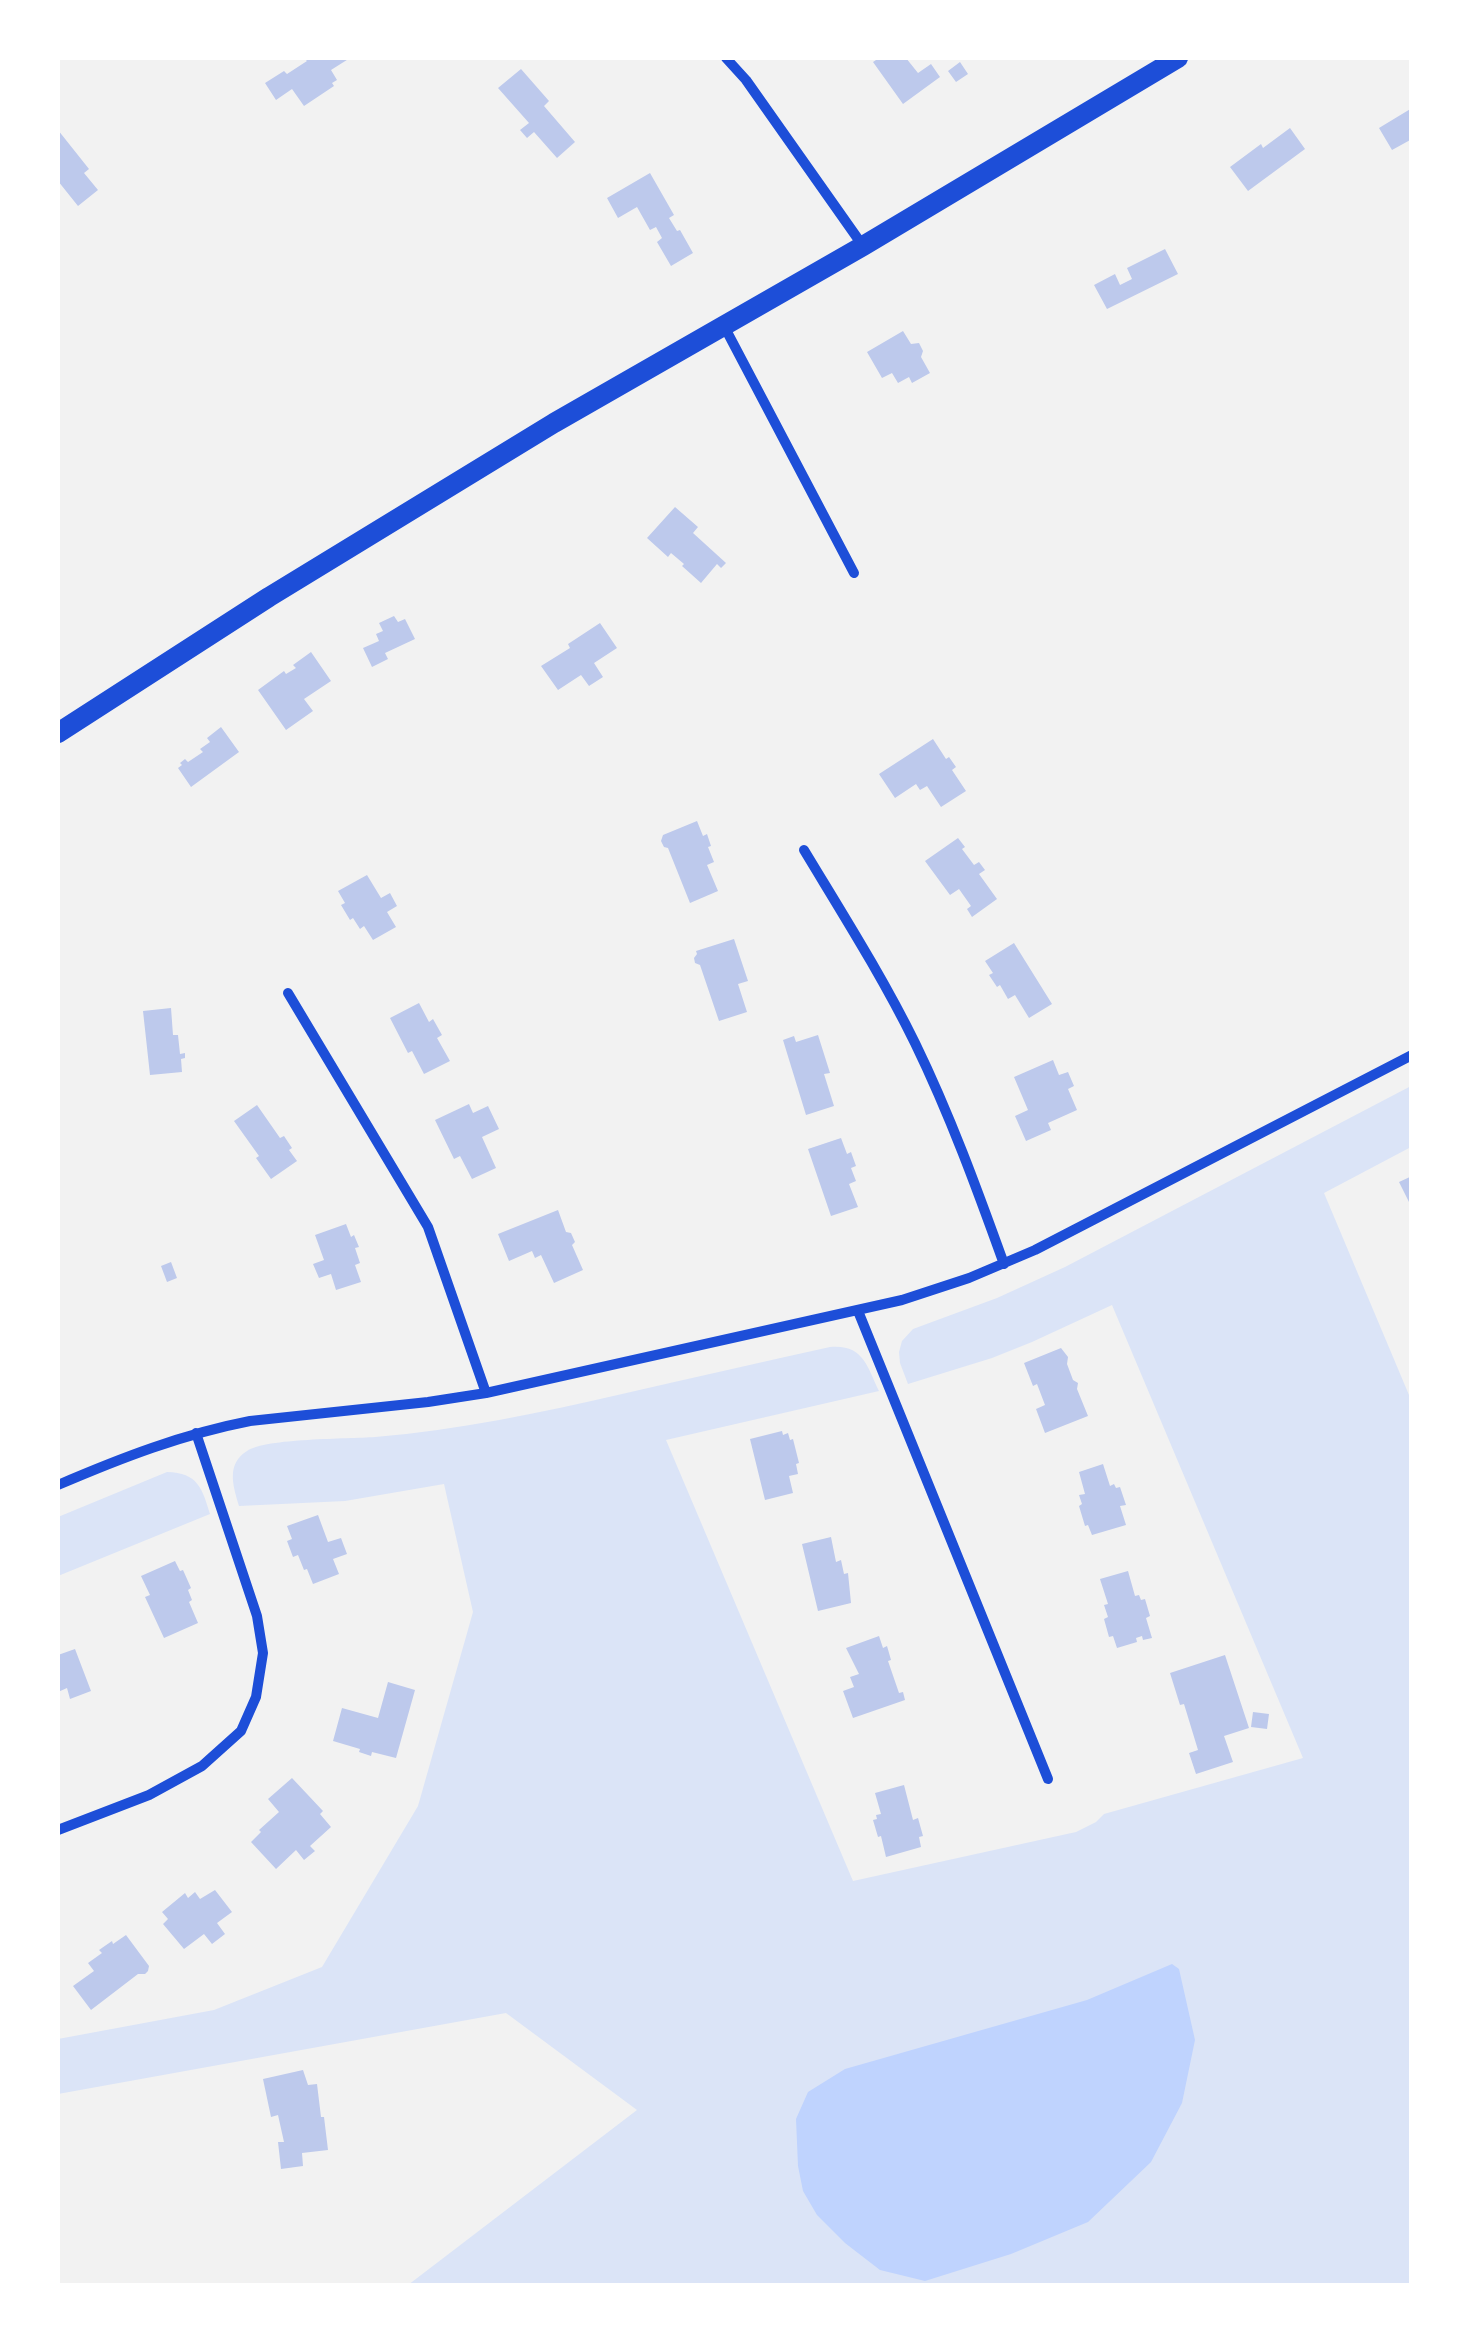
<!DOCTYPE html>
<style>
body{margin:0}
#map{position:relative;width:1469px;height:2343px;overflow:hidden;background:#f2f2f2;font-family:Helvetica,sans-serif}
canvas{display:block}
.frame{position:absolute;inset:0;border:60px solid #fff;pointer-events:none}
</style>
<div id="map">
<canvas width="1469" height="2343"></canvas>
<div class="frame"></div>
</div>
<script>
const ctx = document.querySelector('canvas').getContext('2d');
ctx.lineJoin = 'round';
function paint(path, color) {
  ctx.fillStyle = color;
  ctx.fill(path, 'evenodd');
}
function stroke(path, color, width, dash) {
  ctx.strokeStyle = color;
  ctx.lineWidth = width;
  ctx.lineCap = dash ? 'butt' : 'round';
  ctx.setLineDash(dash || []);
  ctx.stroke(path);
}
const green = new Path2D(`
 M 1411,1086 L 1411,1147 L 1324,1193 L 1409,1395 L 1411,1414 L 1411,2285 L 408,2285 L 637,2110 L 506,2013 L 58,2094 L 58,2039 L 214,2010 L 322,1967 L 418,1806 L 473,1612 L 444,1484 L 345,1501 L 239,1506 C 233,1486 226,1464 247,1451 C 266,1438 348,1439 375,1437 C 459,1430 540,1413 622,1394 C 692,1378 761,1362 830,1347 C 863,1344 867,1366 879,1391 L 666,1440 L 853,1881 L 1076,1832 L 1096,1822 L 1104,1814 L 1303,1758 L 1112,1305 L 1032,1342 L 992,1358 L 908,1384 L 900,1363 L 899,1352 L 902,1341 L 913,1329 L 997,1298 L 1065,1267 Z
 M 167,1472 C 198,1473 202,1488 210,1514 L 58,1576 L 58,1517 Z`);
const water = new Path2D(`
 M 1172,1964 L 1179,1969 L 1195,2040 L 1182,2103 L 1151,2162 L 1088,2222 L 1011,2254 L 925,2281 L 880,2270 L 845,2243 L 817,2215 L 803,2191 L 798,2166 L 796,2119 L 808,2092 L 845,2069 L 1087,2000 Z`);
const building = new Path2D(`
 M 304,58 L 350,58 L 331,70 L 337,80 L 332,83 L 334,86 L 304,106 L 292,89 L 276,100 L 265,83 L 284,71 L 287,74 L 307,61 Z
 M 879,58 L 906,58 L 918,73 L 931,64 L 940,77 L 903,104 L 873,62 Z
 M 960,62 L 968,74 L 956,82 L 948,71 Z
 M 521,69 L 549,101 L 544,106 L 575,142 L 557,158 L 534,132 L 527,138 L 520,130 L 529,123 L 498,88 Z
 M 1412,108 L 1412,139 L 1392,150 L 1379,128 Z
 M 1290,128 L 1305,149 L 1248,191 L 1230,167 L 1261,144 L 1263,148 Z
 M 58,130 L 89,169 L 84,173 L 98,190 L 78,206 L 58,181 Z
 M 650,173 L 674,215 L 669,218 L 677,231 L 680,230 L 693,253 L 671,266 L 657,242 L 662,238 L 656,227 L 650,230 L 637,207 L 618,218 L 607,198 Z
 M 1165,249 L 1178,274 L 1107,309 L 1094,285 L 1115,274 L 1120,285 L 1132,279 L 1127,268 Z
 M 903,331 L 911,344 L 919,343 L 923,351 L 921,357 L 930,373 L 912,383 L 909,377 L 898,383 L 892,373 L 882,378 L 867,352 Z
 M 675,507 L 698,527 L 693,533 L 726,563 L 721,568 L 717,564 L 701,583 L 682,566 L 684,564 L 671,553 L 668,557 L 647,538 Z
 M 394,616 L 398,622 L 405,619 L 415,639 L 385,653 L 388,659 L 372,667 L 363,648 L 379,641 L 376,634 L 383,631 L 379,623 Z
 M 600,623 L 617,648 L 594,663 L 603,677 L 589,686 L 581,675 L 558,690 L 541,666 L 570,648 L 568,644 Z
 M 311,652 L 331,681 L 304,699 L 313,711 L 286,730 L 258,690 L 284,671 L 286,674 L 296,668 L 293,665 Z
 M 221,727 L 239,752 L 191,787 L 178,768 L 182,765 L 180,763 L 185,759 L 188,762 L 203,752 L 200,749 L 210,742 L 207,738 Z
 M 933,739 L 946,759 L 949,757 L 956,767 L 952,770 L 966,791 L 941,807 L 927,786 L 920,790 L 916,784 L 895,798 L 879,774 Z
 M 697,821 L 703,836 L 707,834 L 711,846 L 708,847 L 714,862 L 707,865 L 718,891 L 690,903 L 668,848 L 664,847 L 661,841 L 663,835 Z
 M 958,838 L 965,847 L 962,849 L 974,865 L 979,862 L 985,870 L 979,874 L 997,899 L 972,917 L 967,909 L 971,906 L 959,889 L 950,895 L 925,861 Z
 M 367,875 L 381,898 L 390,893 L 397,906 L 387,912 L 396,927 L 373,940 L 364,926 L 360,929 L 353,918 L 350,920 L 341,905 L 345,903 L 338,891 Z
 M 734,939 L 748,981 L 738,984 L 747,1012 L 719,1021 L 700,965 L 695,963 L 694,958 L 697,954 L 696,951 Z
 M 1014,943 L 1052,1004 L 1029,1018 L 1015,995 L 1008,999 L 1000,985 L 997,987 L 989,975 L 993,973 L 985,961 Z
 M 419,1003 L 429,1022 L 433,1019 L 442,1035 L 437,1038 L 450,1061 L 424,1074 L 412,1051 L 408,1053 L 390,1018 Z
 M 171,1008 L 173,1035 L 178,1035 L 180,1054 L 185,1053 L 185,1058 L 181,1059 L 182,1072 L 150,1075 L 143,1011 Z
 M 818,1035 L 830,1073 L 824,1074 L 834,1106 L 806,1115 L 783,1040 L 794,1036 L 796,1042 Z
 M 1053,1060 L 1059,1075 L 1068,1072 L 1074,1086 L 1068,1089 L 1077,1110 L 1048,1123 L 1051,1130 L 1026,1141 L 1015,1116 L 1028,1110 L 1014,1077 Z
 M 469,1104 L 473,1113 L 488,1106 L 499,1129 L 482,1137 L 496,1168 L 472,1179 L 460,1156 L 454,1159 L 435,1120 Z
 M 257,1105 L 280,1138 L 284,1136 L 292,1148 L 289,1150 L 297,1161 L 271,1179 L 256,1158 L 259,1156 L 234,1121 Z
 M 841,1138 L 847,1154 L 851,1152 L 856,1166 L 851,1168 L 856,1181 L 849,1184 L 858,1207 L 831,1216 L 808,1149 Z
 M 1412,1176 L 1412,1208 L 1399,1182 Z
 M 558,1210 L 566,1232 L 571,1233 L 575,1242 L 572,1245 L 583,1270 L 554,1283 L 541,1255 L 535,1258 L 532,1251 L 509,1261 L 498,1234 Z
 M 346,1224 L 351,1237 L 354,1235 L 359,1247 L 355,1248 L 360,1263 L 355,1265 L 361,1282 L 336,1290 L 331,1274 L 319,1278 L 313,1264 L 324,1260 L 315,1235 Z
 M 171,1262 L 177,1278 L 167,1282 L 161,1266 Z
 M 1061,1348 L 1068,1357 L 1067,1364 L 1073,1380 L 1078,1383 L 1077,1389 L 1088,1416 L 1045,1433 L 1036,1409 L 1045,1405 L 1037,1384 L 1033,1386 L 1024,1363 Z
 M 782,1431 L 783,1435 L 788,1433 L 790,1440 L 793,1439 L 799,1463 L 796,1464 L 798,1474 L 789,1476 L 793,1493 L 765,1500 L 750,1439 Z
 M 1103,1464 L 1110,1486 L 1114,1484 L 1116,1488 L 1120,1487 L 1126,1505 L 1120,1506 L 1126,1525 L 1092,1535 L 1088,1525 L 1085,1526 L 1079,1506 L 1082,1504 L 1079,1495 L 1085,1494 L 1079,1472 Z
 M 318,1515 L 328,1542 L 341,1538 L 347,1554 L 333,1559 L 339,1574 L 313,1584 L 307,1569 L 304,1570 L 298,1555 L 293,1557 L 287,1541 L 292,1539 L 287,1526 Z
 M 831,1537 L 836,1562 L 841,1560 L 844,1574 L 848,1573 L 851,1603 L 818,1611 L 802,1544 Z
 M 175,1561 L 180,1571 L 183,1570 L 191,1588 L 188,1590 L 192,1600 L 189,1602 L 198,1623 L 164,1638 L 145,1597 L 150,1595 L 141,1576 Z
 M 1128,1571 L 1135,1596 L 1139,1595 L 1141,1600 L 1145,1599 L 1150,1616 L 1146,1618 L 1152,1638 L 1143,1640 L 1142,1636 L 1136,1638 L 1137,1642 L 1117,1648 L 1113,1636 L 1109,1637 L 1104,1619 L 1108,1617 L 1104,1605 L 1108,1604 L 1100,1579 Z
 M 879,1636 L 883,1648 L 887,1646 L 891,1660 L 888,1661 L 899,1693 L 903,1692 L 905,1700 L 853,1718 L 843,1691 L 854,1687 L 850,1677 L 859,1674 L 846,1648 Z
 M 75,1649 L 91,1691 L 70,1699 L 67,1688 L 58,1692 L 58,1655 Z
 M 1225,1655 L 1249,1728 L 1224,1736 L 1233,1762 L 1196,1774 L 1189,1753 L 1198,1750 L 1184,1704 L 1180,1705 L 1170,1673 Z
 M 388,1682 L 415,1690 L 396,1758 L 372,1752 L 371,1756 L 359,1752 L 360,1749 L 333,1741 L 342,1708 L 378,1718 Z
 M 1253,1712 L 1269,1714 L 1267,1729 L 1251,1727 Z
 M 292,1778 L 323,1811 L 320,1814 L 331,1827 L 310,1846 L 315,1851 L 304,1860 L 296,1850 L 276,1869 L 251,1842 L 261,1832 L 259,1830 L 279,1812 L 268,1799 Z
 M 904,1785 L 913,1820 L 918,1818 L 923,1836 L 919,1837 L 921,1847 L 886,1857 L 881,1836 L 878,1837 L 873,1820 L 877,1819 L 876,1815 L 881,1814 L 875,1793 Z
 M 215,1890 L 232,1912 L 217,1923 L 225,1934 L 212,1944 L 204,1934 L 184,1949 L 163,1924 L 168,1919 L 162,1912 L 185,1893 L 188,1898 L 195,1892 L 200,1899 Z
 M 126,1935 L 149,1966 L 148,1971 L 145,1974 L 138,1974 L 91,2010 L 73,1986 L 94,1971 L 88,1963 L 102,1953 L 99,1950 L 112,1941 L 113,1944 Z
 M 303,2070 L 308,2085 L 317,2084 L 321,2117 L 324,2117 L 328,2150 L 302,2153 L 303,2166 L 281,2169 L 278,2142 L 284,2142 L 278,2115 L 271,2117 L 263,2079 Z`);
const minor = new Path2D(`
 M 726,58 L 746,80 L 863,246
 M 724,326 L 854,573
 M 804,850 C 842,913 882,976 915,1043 C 950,1115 977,1189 1004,1264
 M 288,993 L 428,1227 L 486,1393
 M 858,1311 L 1048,1779
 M 58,1485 C 121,1458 183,1434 250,1421 L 428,1402 L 486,1393 L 902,1300 L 969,1278 L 1035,1250 L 1412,1055
 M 58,1830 L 149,1795 L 202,1766 L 241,1731 L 256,1697 L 263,1653 L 257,1616 L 196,1433`);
const secondary = new Path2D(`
 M 58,733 L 269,597 L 554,423 L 863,246 L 1178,58`);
paint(green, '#dbe4f7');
paint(water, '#bfd3fe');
paint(building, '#bdc9ec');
stroke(minor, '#1d4ed8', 10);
stroke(secondary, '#1d4ed8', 20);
</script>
